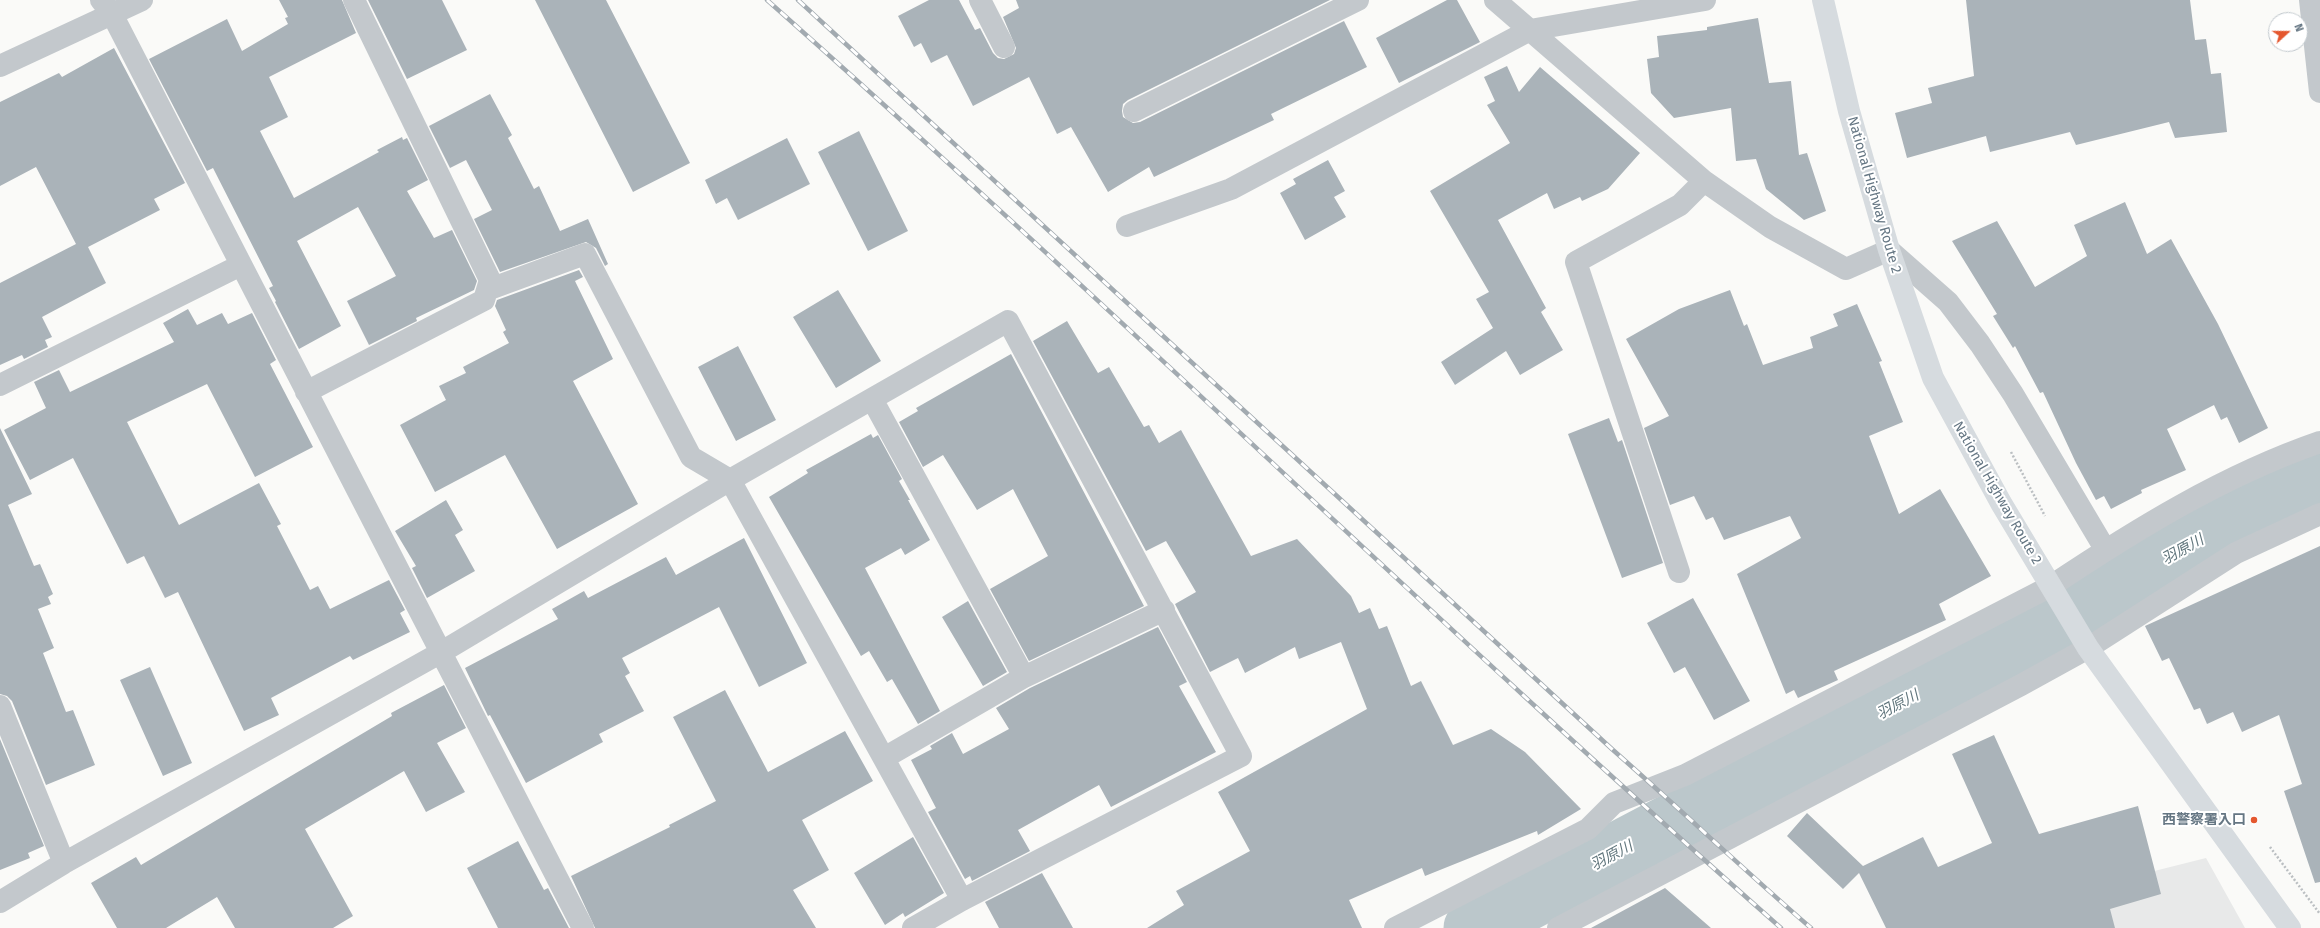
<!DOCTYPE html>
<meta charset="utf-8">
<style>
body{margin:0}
#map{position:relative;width:2320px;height:928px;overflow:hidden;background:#fafaf8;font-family:"Fira Sans",sans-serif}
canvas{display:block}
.north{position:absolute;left:2268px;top:12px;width:40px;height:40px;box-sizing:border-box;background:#fff;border:1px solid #c1c8cd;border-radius:50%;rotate:69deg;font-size:11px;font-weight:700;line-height:16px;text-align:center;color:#657683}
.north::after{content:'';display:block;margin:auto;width:14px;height:18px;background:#e4572e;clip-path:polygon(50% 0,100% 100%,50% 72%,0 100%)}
</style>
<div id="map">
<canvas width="2320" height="928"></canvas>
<div class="north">N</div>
</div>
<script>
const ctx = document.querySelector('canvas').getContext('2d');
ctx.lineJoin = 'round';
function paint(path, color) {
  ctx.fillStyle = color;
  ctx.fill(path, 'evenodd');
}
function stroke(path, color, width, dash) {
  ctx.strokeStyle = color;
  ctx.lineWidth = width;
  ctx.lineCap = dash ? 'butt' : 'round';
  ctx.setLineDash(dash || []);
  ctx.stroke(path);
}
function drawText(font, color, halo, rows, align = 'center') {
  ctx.font = font + ' "Fira Sans","Noto Sans JP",sans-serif';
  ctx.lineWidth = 4;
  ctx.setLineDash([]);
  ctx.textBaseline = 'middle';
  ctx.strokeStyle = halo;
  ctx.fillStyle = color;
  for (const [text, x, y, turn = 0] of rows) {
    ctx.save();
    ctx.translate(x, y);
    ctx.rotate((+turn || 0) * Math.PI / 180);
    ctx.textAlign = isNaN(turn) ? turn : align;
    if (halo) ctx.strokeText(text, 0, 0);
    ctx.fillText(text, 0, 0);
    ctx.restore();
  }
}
const built = new Path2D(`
 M 2206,858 L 2245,928 L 1928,928 Z`);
const river = new Path2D(`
 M 1474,928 L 2009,647 L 2306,481 L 2320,478`);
const building = new Path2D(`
 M 279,0 L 342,0 L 356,33 L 269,77 L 288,117 L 260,131 L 294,198 L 379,152 L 377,150 L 402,137 L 403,140 L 407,138 L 428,180 L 407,191 L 434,238 L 452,230 L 477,281 L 474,290 L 416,318 L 417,321 L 369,345 L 347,301 L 396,276 L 358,207 L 297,241 L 341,326 L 299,349 L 275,302 L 276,301 L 269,288 L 273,286 L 213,168 L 207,171 L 149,59 L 227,19 L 242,51 L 288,24 L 285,18 L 288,17 Z
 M 368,0 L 442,0 L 467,50 L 407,79 Z
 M 535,0 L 606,0 L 690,163 L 633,192 Z
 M 929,0 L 959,0 L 975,30 L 980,28 L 993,53 L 998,58 L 1004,59 L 1014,54 L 1016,48 L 1003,17 L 1019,8 L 1016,0 L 1330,0 L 1128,100 L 1123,104 L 1122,111 L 1123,117 L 1133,123 L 1140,122 L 1344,21 L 1367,67 L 1271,114 L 1274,120 L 1154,177 L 1149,167 L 1108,192 L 1071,127 L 1057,134 L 1029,77 L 973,106 L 947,55 L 931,63 L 921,43 L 914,47 L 898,16 Z
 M 1447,0 L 1457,0 L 1480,42 L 1399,83 L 1376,38 Z
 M 1966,0 L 2190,0 L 2195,40 L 2206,39 L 2211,74 L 2221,73 L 2227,132 L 2175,138 L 2169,122 L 2076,145 L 2070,132 L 1990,152 L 1986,136 L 1907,158 L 1895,113 L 1932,103 L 1928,88 L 1974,76 Z
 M 1758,18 L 1769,83 L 1791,81 L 1799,155 L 1807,153 L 1826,211 L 1804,220 L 1766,189 L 1756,159 L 1736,161 L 1731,108 L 1674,118 L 1651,93 L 1647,59 L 1659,57 L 1657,36 L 1707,30 L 1707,27 Z
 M 114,48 L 185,183 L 154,199 L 160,210 L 88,247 L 106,283 L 42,317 L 52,337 L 45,340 L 48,347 L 24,359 L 22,355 L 0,365 L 0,283 L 76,244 L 36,167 L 0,186 L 0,102 L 59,73 L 62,77 Z
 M 1507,66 L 1519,92 L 1540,67 L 1640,153 L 1608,189 L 1582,201 L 1580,197 L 1554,209 L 1547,193 L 1498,220 L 1546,308 L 1541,312 L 1563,350 L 1520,375 L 1506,351 L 1455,385 L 1441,362 L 1493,328 L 1476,299 L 1489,292 L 1430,191 L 1510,143 L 1487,105 L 1495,101 L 1484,77 Z
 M 490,94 L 512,135 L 508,138 L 534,189 L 539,186 L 560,231 L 588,219 L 608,264 L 605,266 L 596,248 L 586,242 L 500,272 L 474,219 L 492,210 L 466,160 L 450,168 L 429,126 Z
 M 859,131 L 908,231 L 868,251 L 818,152 Z
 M 787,138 L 810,184 L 738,220 L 727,198 L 716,204 L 705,180 Z
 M 1328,160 L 1345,191 L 1334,197 L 1346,217 L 1305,240 L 1280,193 L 1296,184 L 1293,179 Z
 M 2125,202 L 2147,254 L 2171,239 L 2218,324 L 2268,428 L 2239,443 L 2227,417 L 2221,420 L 2214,405 L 2167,429 L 2186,470 L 2141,490 L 2142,493 L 2111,509 L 2104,496 L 2096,500 L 2076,463 L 2043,392 L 2040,393 L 2015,346 L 2013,348 L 1993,316 L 1997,314 L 1952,241 L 1997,221 L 2035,287 L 2087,256 L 2074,225 Z
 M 579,270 L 583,277 L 575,281 L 613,359 L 573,381 L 638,504 L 557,549 L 505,455 L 435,492 L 400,425 L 446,400 L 439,386 L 466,373 L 463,367 L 509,343 L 503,332 L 506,330 L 495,306 L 497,300 Z
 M 838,290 L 881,361 L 836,388 L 793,317 Z
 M 1730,290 L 1744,326 L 1747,324 L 1763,365 L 1813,348 L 1810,337 L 1838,326 L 1833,314 L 1857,304 L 1882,361 L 1879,362 L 1903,422 L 1869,436 L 1899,514 L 1940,489 L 1991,576 L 1939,604 L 1946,620 L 1834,671 L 1838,680 L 1798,698 L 1794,690 L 1786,694 L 1737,574 L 1801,538 L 1790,516 L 1724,540 L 1713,517 L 1706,520 L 1694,496 L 1670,505 L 1644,428 L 1669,416 L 1626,339 L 1679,309 Z
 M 188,309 L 197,325 L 222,313 L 228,324 L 252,313 L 276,360 L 270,364 L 313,447 L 255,477 L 207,384 L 127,422 L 179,525 L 259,483 L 281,524 L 277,526 L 310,590 L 318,586 L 330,609 L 389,580 L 405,610 L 400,613 L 410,632 L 353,660 L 350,656 L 271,698 L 279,715 L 244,731 L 178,592 L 165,598 L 144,556 L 127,564 L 73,458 L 30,480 L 4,430 L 46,408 L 34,382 L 59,370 L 70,392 L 174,342 L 163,323 Z
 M 1067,321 L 1098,373 L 1109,367 L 1144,427 L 1149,425 L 1159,443 L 1181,430 L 1251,556 L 1297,539 L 1351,596 L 1359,613 L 1370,608 L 1379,629 L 1387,626 L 1411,686 L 1421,681 L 1453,745 L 1491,729 L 1525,752 L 1581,809 L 1538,835 L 1537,831 L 1425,876 L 1422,868 L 1349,900 L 1362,928 L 1147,928 L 1184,905 L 1176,891 L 1250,851 L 1218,792 L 1367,709 L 1341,642 L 1299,659 L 1295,647 L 1245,673 L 1238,658 L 1210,672 L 1175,604 L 1196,592 L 1166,541 L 1146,551 L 1033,341 Z
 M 738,346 L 776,420 L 736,441 L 698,367 Z
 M 1011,354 L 1144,606 L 1029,661 L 990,589 L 1048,556 L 1013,489 L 977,510 L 943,455 L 923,467 L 899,422 L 918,411 L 916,408 Z
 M 1609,418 L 1618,442 L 1622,440 L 1663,563 L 1622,578 L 1568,434 Z
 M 0,428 L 32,494 L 8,505 L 34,566 L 40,564 L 53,594 L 48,597 L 51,604 L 38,609 L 54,648 L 43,653 L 66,712 L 73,710 L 95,765 L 46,785 L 12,701 L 7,696 L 0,694 Z
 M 871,434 L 873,438 L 878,435 L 902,479 L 899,481 L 910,500 L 908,500 L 930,540 L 905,555 L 901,548 L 865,568 L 940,711 L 918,724 L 892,679 L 887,682 L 869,651 L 861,656 L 769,497 L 808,473 L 806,470 Z
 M 446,500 L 463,530 L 455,535 L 475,571 L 427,598 L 412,568 L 416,566 L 395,531 Z
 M 744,538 L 807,663 L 759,687 L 719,607 L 622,658 L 630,673 L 625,676 L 644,711 L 599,734 L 603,742 L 526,783 L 490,715 L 488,716 L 465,668 L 558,619 L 552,609 L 584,591 L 588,598 L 666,557 L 676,575 Z
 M 2320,546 L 2320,882 L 2315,883 L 2284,791 L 2302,784 L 2279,715 L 2242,732 L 2233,712 L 2207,724 L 2200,708 L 2194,710 L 2169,658 L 2162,661 L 2145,626 Z
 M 1693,598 L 1750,701 L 1714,720 L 1685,667 L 1674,673 L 1647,623 Z
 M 968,601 L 1007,672 L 983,686 L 942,617 Z
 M 1158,627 L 1187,682 L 1179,686 L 1216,752 L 1111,807 L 1099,785 L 1018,830 L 1030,851 L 972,881 L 970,876 L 965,879 L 928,812 L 936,808 L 911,760 L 932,749 L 930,746 L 952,733 L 963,754 L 1009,729 L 996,708 L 1030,688 Z
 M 150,667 L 192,763 L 163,776 L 120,680 Z
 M 444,685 L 466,728 L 437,743 L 465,792 L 426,812 L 404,771 L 305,829 L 353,916 L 333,928 L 235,928 L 217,897 L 166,928 L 117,928 L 91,883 L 136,857 L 141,865 L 392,716 L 391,713 Z
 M 725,690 L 768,772 L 845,731 L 873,781 L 802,820 L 829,870 L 793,890 L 816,928 L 595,928 L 571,876 L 670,827 L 669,825 L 716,801 L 673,717 Z
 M 1994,735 L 2039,834 L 2138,806 L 2161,894 L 2110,909 L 2115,928 L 1886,928 L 1859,873 L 1843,889 L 1787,836 L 1807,813 L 1863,866 L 1923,837 L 1938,867 L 1992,843 L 1952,754 Z
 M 0,739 L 44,846 L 28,853 L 30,858 L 0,870 Z
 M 913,837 L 944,893 L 905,917 L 903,913 L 885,925 L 854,873 Z
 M 518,841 L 544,890 L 548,888 L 569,928 L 498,928 L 467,868 Z
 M 1042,873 L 1073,928 L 999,928 L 985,902 Z
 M 1665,888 L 1711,928 L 1591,928 Z`);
const path = new Path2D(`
 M 2011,452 L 2045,516
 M 2270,847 L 2320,914`);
const minor = new Path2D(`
 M 101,0 L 112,14 L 583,928
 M 980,0 L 1004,47
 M 1495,0 L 1704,181 L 1770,227 L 1846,269 L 1889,250 L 1948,302 L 1980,344 L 2013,394 L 2105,549
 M 2310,0 L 2320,92
 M 0,66 L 142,0
 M 1134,111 L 1358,0
 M 1127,226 L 1231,189 L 1530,30 L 1705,0
 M 487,290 L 585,254 L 691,457 L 730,480 L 962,900
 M 0,385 L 241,265
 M 306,392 L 484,300 L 490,280 L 354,0
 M 872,399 L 1024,677
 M 1679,572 L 1576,262 L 1680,205 L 1704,181
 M 0,706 L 64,863
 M 884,758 L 1024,677 L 1164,610
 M 0,902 L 64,863 L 440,653 L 730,480 L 1008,321 L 1241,756 L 962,900 L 913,928
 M 1395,928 L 1588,829 L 1614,803 L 1685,775 L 2051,586 C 2135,530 2224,475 2320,442
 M 1558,928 L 2021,685 L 2088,648 L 2236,553 L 2320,514`);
const highway = new Path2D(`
 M 1823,0 L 1849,111 L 1889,250 L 1933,378 L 2001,503 L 2088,648 L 2290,928`);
const rail = new Path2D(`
 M 767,0 C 1110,304 1438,625 1781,928
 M 798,0 L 1613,750 C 1680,809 1744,870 1811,928`);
const markers = [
 [2254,820,4,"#e4572e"]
];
const streetNames = [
 ["National Highway Route 2",1874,195,74],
 ["National Highway Route 2",1997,493,60]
];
const poiNames = [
 ["西警察署入口",2246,820]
];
const waterNames = [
 ["羽原川",2183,550,-29],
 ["羽原川",1898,705,-28],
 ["羽原川",1612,856,-28]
];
paint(built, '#e8e9e9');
stroke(river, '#bbc7cb', 61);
paint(building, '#aab3b9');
stroke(path, '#bbbfc2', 2.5, [2, 2]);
stroke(minor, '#c3c8cc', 22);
stroke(highway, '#d6dbdf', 22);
stroke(rail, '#a2aab0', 4.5);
stroke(rail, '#fff', 3, [9]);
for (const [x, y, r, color] of markers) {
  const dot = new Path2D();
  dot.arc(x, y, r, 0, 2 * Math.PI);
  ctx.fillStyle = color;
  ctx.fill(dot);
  stroke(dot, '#fff', 1.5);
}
drawText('14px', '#657683', '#fff', streetNames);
drawText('bold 14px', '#657683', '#fff', poiNames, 'right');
drawText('italic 15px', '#60757c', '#fff', waterNames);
</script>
